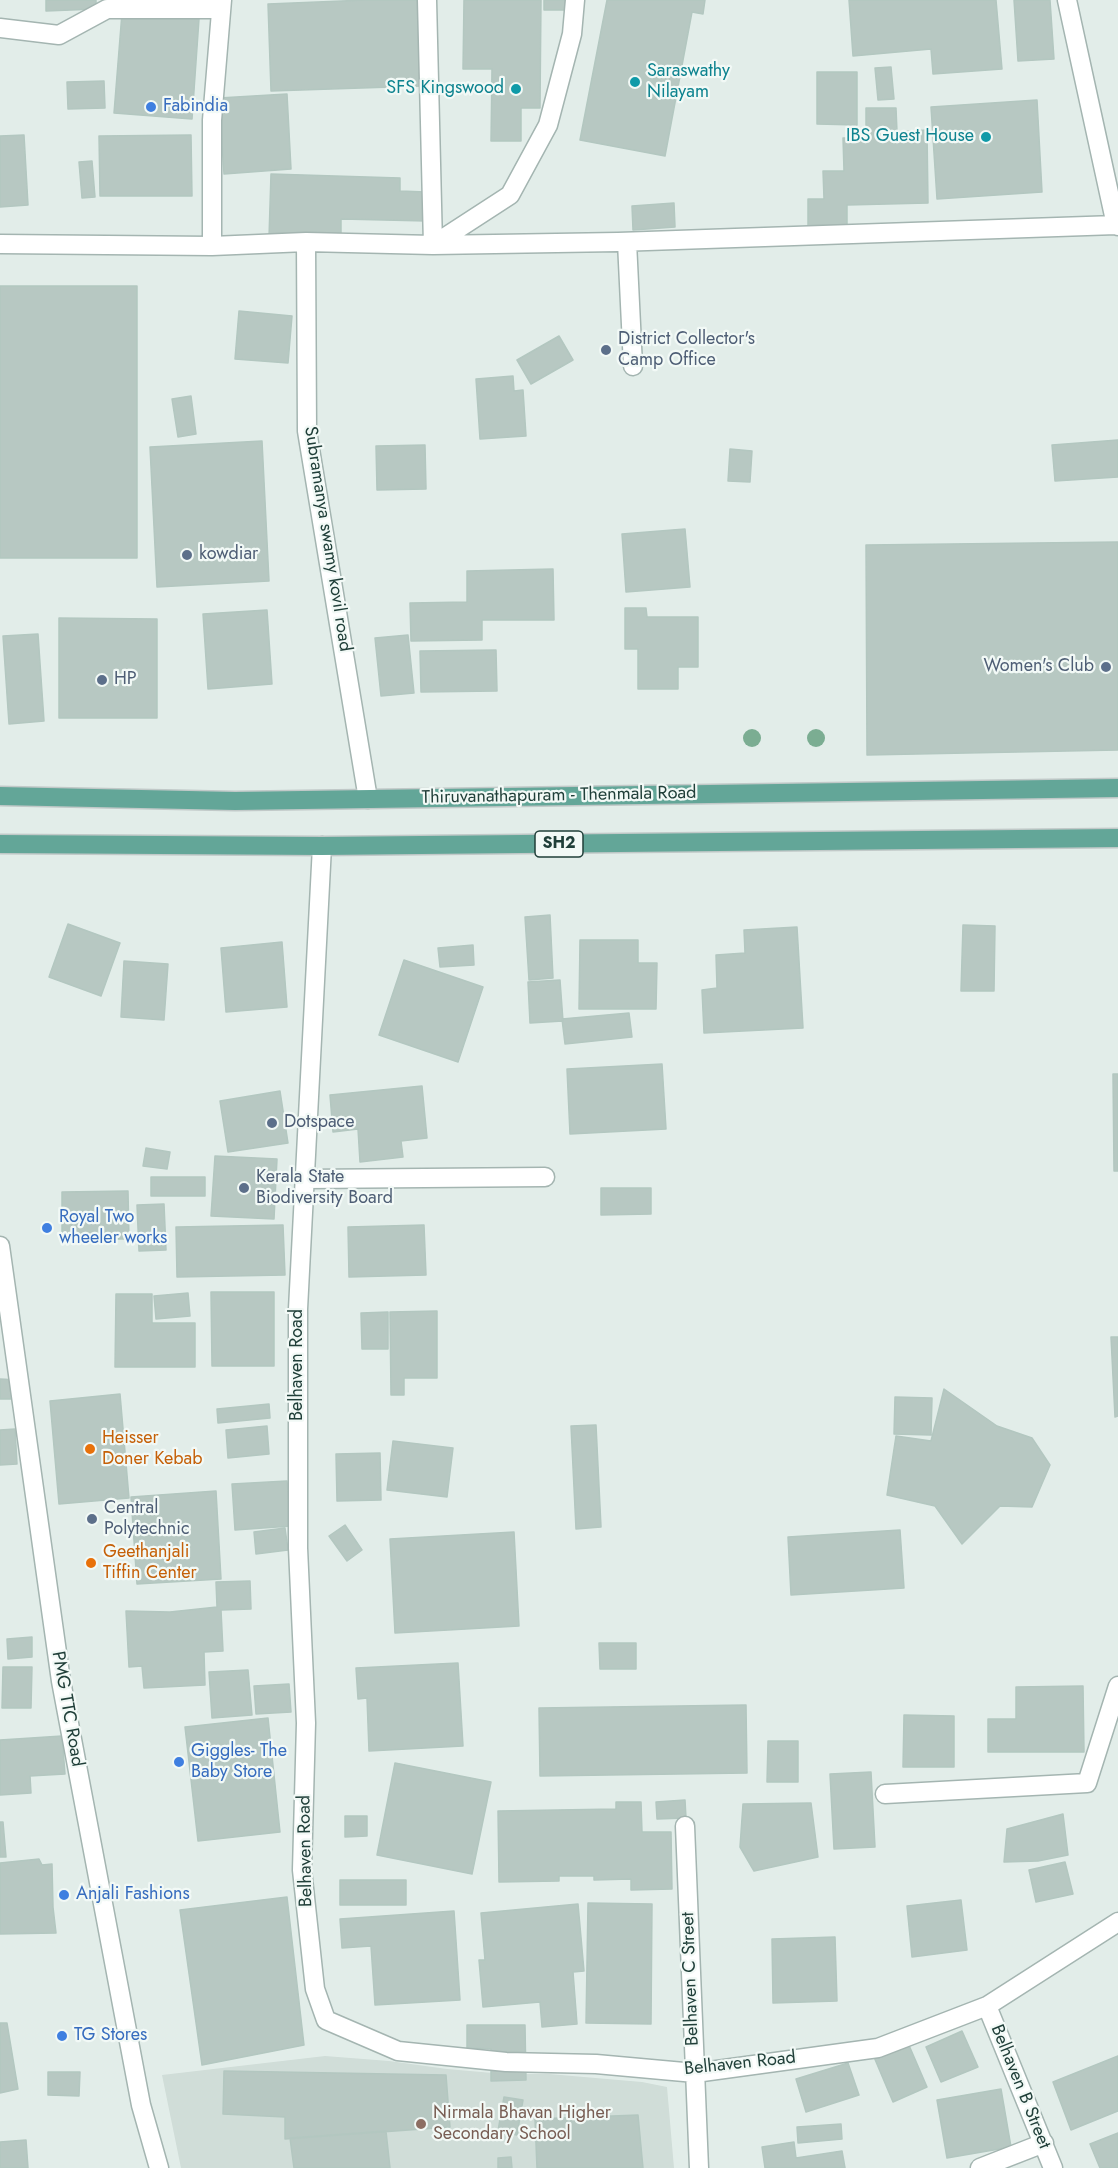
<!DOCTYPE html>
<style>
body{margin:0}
canvas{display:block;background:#e2ede9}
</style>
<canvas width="1118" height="2168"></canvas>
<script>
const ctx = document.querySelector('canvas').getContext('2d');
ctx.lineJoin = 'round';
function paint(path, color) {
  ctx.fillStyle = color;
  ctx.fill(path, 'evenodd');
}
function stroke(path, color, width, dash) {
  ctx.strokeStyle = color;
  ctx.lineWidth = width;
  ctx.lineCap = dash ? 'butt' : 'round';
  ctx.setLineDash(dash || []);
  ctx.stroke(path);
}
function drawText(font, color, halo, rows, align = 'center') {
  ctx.font = font + ' Jost,sans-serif';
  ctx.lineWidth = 4.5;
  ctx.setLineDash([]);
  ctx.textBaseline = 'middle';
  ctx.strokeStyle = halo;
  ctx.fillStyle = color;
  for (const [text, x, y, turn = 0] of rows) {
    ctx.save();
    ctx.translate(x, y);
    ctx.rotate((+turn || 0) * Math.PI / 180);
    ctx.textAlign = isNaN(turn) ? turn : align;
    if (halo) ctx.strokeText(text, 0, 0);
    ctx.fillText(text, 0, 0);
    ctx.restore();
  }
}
const built = new Path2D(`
 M 325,2056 L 389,2061 L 447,2069 L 504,2074 L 549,2074 L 642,2082 L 667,2087 L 674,2168 L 181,2168 L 162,2075 Z`);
const building = new Path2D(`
 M 46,0 L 96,0 L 96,9 L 46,11 Z
 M 366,0 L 419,0 L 422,86 L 271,91 L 268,4 Z
 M 464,0 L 541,0 L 540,108 L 521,108 L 521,141 L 491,141 L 492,69 L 463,69 Z
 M 544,0 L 569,0 L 569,10 L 544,10 Z
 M 607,0 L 705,0 L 703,14 L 692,12 L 665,156 L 580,140 Z
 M 849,0 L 996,0 L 1002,69 L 933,74 L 931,49 L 853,56 Z
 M 1014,0 L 1050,0 L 1054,59 L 1018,61 Z
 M 122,13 L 199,19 L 192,119 L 114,113 Z
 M 891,67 L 894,99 L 878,100 L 875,68 Z
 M 817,72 L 857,72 L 857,125 L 817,124 Z
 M 104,81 L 105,108 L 68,109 L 67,82 Z
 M 287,94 L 291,169 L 224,174 L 219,98 Z
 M 1037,100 L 1042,192 L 937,199 L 931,107 Z
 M 866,108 L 896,108 L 897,132 L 927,130 L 928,203 L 847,205 L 847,229 L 808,230 L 808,199 L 824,199 L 823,171 L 844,171 L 843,138 L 866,138 Z
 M 24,135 L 28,205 L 0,207 L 0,136 Z
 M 191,135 L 192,196 L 100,196 L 99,136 Z
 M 92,161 L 95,197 L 82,198 L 79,162 Z
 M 271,174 L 400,178 L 400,191 L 426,192 L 426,221 L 341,219 L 341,239 L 269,237 Z
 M 674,203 L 675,227 L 633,230 L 632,206 Z
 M 0,286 L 137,286 L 137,558 L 0,558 Z
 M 239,311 L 292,316 L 288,363 L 235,359 Z
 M 559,336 L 573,360 L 531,384 L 517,360 Z
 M 513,376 L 514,391 L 523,390 L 526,436 L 480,439 L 476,379 Z
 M 191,396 L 196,434 L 178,437 L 172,399 Z
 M 1118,440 L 1118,477 L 1055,481 L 1052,445 Z
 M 262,441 L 269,581 L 157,587 L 150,447 Z
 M 425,445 L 426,489 L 377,490 L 376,446 Z
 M 730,449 L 752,451 L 750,482 L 728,481 Z
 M 685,529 L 690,587 L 626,592 L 622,534 Z
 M 1118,542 L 1118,750 L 867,755 L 866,545 Z
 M 553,569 L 554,620 L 482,620 L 482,640 L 411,641 L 410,603 L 467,602 L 467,571 Z
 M 625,608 L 646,608 L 647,617 L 698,617 L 698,667 L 678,667 L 678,689 L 638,689 L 638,649 L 625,649 Z
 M 267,610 L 272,684 L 208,689 L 203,614 Z
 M 59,618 L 157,619 L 157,718 L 59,718 Z
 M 38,634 L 44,721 L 9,724 L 3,636 Z
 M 408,635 L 414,693 L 381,696 L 375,638 Z
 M 496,650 L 497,691 L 421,692 L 420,651 Z
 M 550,915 L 553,978 L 529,980 L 525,917 Z
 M 68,924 L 120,943 L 101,996 L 49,977 Z
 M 963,925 L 995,926 L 994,991 L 961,991 Z
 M 797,927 L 803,1028 L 704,1033 L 702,990 L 717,988 L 716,955 L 745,953 L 744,930 Z
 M 580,940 L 638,940 L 638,963 L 657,963 L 656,1009 L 579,1009 Z
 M 282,942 L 287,1007 L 226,1012 L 221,948 Z
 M 473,945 L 474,965 L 440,967 L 438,948 Z
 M 404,960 L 483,987 L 458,1062 L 379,1035 Z
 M 124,961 L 168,964 L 164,1020 L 121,1017 Z
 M 560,980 L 563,1021 L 530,1023 L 528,982 Z
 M 629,1013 L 632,1037 L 565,1044 L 562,1019 Z
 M 662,1064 L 666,1129 L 570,1134 L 567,1069 Z
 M 1113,1074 L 1118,1074 L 1118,1171 L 1114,1171 Z
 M 422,1086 L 427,1138 L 401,1141 L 403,1157 L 360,1162 L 358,1129 L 333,1132 L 330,1095 Z
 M 280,1091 L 288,1143 L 228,1152 L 220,1101 Z
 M 146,1148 L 170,1152 L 167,1169 L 143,1166 Z
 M 215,1156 L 277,1159 L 274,1219 L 211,1216 Z
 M 151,1177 L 205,1177 L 205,1196 L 151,1196 Z
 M 601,1188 L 651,1188 L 651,1214 L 601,1215 Z
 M 128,1191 L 129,1239 L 62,1239 L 62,1192 Z
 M 164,1204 L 166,1250 L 139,1251 L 137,1205 Z
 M 283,1225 L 285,1275 L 177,1277 L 176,1227 Z
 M 424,1225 L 426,1275 L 349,1277 L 348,1227 Z
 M 211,1292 L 274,1292 L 274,1366 L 212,1366 Z
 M 188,1293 L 190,1316 L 156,1319 L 154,1296 Z
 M 116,1294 L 152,1294 L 152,1323 L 195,1323 L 195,1367 L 115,1367 Z
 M 437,1311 L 437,1378 L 404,1378 L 404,1395 L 391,1395 L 390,1312 Z
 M 388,1312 L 388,1349 L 362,1349 L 361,1313 Z
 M 1111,1337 L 1118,1337 L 1118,1416 L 1115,1417 Z
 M 0,1379 L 19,1380 L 19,1399 L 0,1399 Z
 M 944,1389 L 997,1426 L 1032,1438 L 1050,1465 L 1032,1507 L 1000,1506 L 962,1544 L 935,1506 L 887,1495 L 896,1436 L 931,1441 Z
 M 120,1394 L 129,1498 L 59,1504 L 50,1401 Z
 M 895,1397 L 932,1398 L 931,1435 L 894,1434 Z
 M 269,1404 L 270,1418 L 218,1423 L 217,1409 Z
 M 596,1425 L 601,1527 L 576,1529 L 571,1426 Z
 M 267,1426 L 269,1454 L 228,1458 L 226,1430 Z
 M 15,1429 L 17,1464 L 0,1465 L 0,1430 Z
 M 393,1441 L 453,1448 L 447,1497 L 387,1490 Z
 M 380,1453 L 381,1500 L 337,1501 L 336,1454 Z
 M 287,1481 L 291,1526 L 235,1530 L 232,1484 Z
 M 216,1491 L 221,1579 L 137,1584 L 131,1497 Z
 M 345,1525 L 362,1550 L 347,1561 L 329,1536 Z
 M 285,1528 L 288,1550 L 256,1554 L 254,1532 Z
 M 900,1530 L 904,1588 L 791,1595 L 788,1537 Z
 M 514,1532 L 519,1626 L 395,1633 L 390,1539 Z
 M 250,1581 L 251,1609 L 221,1610 L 223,1651 L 204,1652 L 205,1685 L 144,1688 L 142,1666 L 129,1667 L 126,1611 L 170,1612 L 217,1607 L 216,1582 Z
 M 32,1637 L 32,1657 L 8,1659 L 7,1639 Z
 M 599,1643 L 636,1643 L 636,1669 L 600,1669 Z
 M 458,1663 L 463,1746 L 369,1751 L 367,1698 L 358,1699 L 356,1668 Z
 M 3,1667 L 32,1667 L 31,1708 L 2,1708 Z
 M 248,1670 L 252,1715 L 212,1718 L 209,1672 Z
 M 289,1684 L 291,1712 L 256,1714 L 254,1686 Z
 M 1083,1686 L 1084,1752 L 988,1752 L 988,1719 L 1016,1719 L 1016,1687 Z
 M 746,1705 L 747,1773 L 540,1776 L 539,1708 Z
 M 904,1715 L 954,1716 L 954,1767 L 903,1767 Z
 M 268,1718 L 280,1832 L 198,1841 L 185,1727 Z
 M 62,1736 L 65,1774 L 30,1776 L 31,1793 L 0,1795 L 0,1740 Z
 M 768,1741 L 798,1741 L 798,1782 L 767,1782 Z
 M 395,1763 L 491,1782 L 472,1874 L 377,1855 Z
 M 871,1772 L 875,1847 L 834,1849 L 830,1774 Z
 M 685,1800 L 686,1818 L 657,1819 L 656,1802 Z
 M 616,1802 L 641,1802 L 642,1832 L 671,1832 L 672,1889 L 631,1890 L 631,1879 L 594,1880 L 594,1876 L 559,1876 L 559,1881 L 499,1882 L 498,1811 L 616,1809 Z
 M 811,1803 L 818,1857 L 754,1871 L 740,1847 L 743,1804 Z
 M 1063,1814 L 1068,1855 L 1038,1861 L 1004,1862 L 1007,1829 Z
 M 345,1816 L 367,1816 L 367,1836 L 345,1837 Z
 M 0,1822 L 3,1822 L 6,1857 L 0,1857 Z
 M 39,1859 L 42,1865 L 52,1864 L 53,1907 L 56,1933 L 0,1934 L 0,1863 Z
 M 1065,1862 L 1073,1894 L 1036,1902 L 1029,1870 Z
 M 340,1880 L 406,1880 L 406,1905 L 340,1905 Z
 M 287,1897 L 304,2045 L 202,2065 L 180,1910 Z
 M 961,1900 L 967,1950 L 912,1957 L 907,1906 Z
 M 588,1903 L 652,1904 L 651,2024 L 586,2023 Z
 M 578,1904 L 584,1971 L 573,1972 L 577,2024 L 542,2027 L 540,2002 L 483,2007 L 479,1960 L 485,1960 L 481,1913 Z
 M 454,1911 L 460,2000 L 375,2005 L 371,1946 L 342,1948 L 340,1919 Z
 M 835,1937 L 837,2001 L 773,2003 L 772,1939 Z
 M 0,2023 L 7,2023 L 18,2089 L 0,2093 Z
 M 467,2025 L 525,2025 L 526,2080 L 491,2081 L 491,2049 L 467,2048 Z
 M 962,2031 L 978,2067 L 941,2082 L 926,2047 Z
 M 908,2043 L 927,2087 L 893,2102 L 874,2057 Z
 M 1118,2056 L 1118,2111 L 1071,2130 L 1053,2082 Z
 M 848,2063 L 859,2095 L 806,2112 L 796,2079 Z
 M 224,2071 L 446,2075 L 450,2127 L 285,2139 L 285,2117 L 223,2114 Z
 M 48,2072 L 80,2072 L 79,2096 L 48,2095 Z
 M 1001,2089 L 1011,2147 L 947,2158 L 937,2100 Z
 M 504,2097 L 523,2100 L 517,2135 L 498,2131 Z
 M 638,2115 L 643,2168 L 537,2168 L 535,2119 Z
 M 841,2124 L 842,2139 L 798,2143 L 797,2127 Z
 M 386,2131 L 390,2168 L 294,2168 L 290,2138 Z
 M 1118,2133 L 1118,2168 L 1100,2168 L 1090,2144 Z
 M 26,2140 L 28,2168 L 0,2168 L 0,2142 Z
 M 794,2142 L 796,2158 L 842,2151 L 845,2168 L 765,2168 L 762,2147 Z
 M 511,2157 L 512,2168 L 498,2168 L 498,2158 Z`);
const minor = new Path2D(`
 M 427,0 L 433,245
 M 1067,0 L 1116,225 L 1118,226
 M 0,28 L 59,35 L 107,9 L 221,9
 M 306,242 L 307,431 L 368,799
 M 627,242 L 633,366
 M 0,244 L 212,246 L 306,242 L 433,245 L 618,242 L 1116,225
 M 433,245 L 510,195 L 548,125 L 572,34 L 575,0
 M 212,246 L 212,120 L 222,0
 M 322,846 L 298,1309 L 298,1548 L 306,1723 L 302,1870 L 315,1989 L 326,2020 L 398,2051 L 506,2062 L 596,2064 L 695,2073 L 878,2048 L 987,2006 L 1118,1922
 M 305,1179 L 545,1177
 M 0,1246 L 61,1681 L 141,2105 L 159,2168
 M 885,1794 L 1087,1783 L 1118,1686
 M 685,1826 L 699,2168
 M 987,2006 L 1053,2168
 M 980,2168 L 1044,2143`);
const major = new Path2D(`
 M 0,796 L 235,801 L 1118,788
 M 0,844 L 322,846 L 1118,838`);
const trees = [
 [752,738],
 [816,738]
];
const markers = [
 [635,82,6,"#0f9aa8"],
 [516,89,6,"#0f9aa8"],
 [151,107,6,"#3f7fe0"],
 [986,137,6,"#0f9aa8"],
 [606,350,6,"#5c6f8a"],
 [187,555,6,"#5c6f8a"],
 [1106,667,6,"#5c6f8a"],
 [102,680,6,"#5c6f8a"],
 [272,1123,6,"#5c6f8a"],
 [244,1188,6,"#5c6f8a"],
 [47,1228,6,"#3f7fe0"],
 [90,1449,6,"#e8710a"],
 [92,1519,6,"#5c6f8a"],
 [91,1563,6,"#e8710a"],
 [179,1762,6,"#3f7fe0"],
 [64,1895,6,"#3f7fe0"],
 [62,2036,6,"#3f7fe0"],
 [421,2124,6,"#8d6e63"]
];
const shields = [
 [559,844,48]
];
const shieldNames = [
 ["SH2",559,844]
];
const cultureNames = [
 ["Saraswathy",647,72,"left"],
 ["Nilayam",647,93,"left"],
 ["SFS Kingswood",504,89],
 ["IBS Guest House",974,137]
];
const shopNames = [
 ["Fabindia",163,107],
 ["Royal Two",59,1218],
 ["wheeler works",59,1239],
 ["Giggles- The",191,1752],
 ["Baby Store",191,1773],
 ["Anjali Fashions",76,1895],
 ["TG Stores",74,2036]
];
const serviceNames = [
 ["District Collector's",618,340],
 ["Camp Office",618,361],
 ["kowdiar",199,555],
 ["Women's Club",1094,667,"right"],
 ["HP",114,680],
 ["Dotspace",284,1123],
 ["Kerala State",256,1178],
 ["Biodiversity Board",256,1199],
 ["Central",104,1509],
 ["Polytechnic",104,1530]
];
const streetNames = [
 ["Subramanya swamy kovil road",327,539,81],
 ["Thiruvanathapuram - Thenmala Road",559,796,-1],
 ["Belhaven Road",298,1365,-90],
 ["PMG TTC Road",67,1709,80],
 ["Belhaven Road",306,1851,-91],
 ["Belhaven C Street",691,1979,-92],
 ["Belhaven Road",740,2064,-6],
 ["Belhaven B Street",1020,2087,68]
];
const foodNames = [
 ["Heisser",102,1439],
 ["Doner Kebab",102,1460],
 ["Geethanjali",103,1553],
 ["Tiffin Center",103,1574]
];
const educationNames = [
 ["Nirmala Bhavan Higher",433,2114],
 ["Secondary School",433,2135]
];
paint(built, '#d0ddd8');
paint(building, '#b7c8c2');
stroke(building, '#b3c7c0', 1.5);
stroke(minor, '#a4b5b1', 21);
stroke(major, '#c1c9c8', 21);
stroke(minor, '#fff', 18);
stroke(major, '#63a698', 18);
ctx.fillStyle = '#7bad92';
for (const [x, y] of trees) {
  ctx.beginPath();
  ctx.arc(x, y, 9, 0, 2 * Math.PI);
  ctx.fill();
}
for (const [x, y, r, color] of markers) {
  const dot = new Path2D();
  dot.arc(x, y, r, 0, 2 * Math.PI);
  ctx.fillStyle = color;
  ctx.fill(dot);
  stroke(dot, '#f2f9f6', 2);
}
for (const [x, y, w] of shields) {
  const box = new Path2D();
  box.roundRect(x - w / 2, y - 13, w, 26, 4.5);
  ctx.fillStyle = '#f2f9f6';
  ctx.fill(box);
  stroke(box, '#203f39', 1.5);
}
drawText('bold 16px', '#203f39', null, shieldNames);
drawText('18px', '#0d838f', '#f2f9f6', cultureNames, 'right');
drawText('18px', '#366cbe', '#f2f9f6', shopNames, 'left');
drawText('18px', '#4e5e75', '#f2f9f6', serviceNames, 'left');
drawText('18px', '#203f39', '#f2f9f6', streetNames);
drawText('18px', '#c56008', '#f2f9f6', foodNames, 'left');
drawText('18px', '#785e54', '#f2f9f6', educationNames, 'left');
</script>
